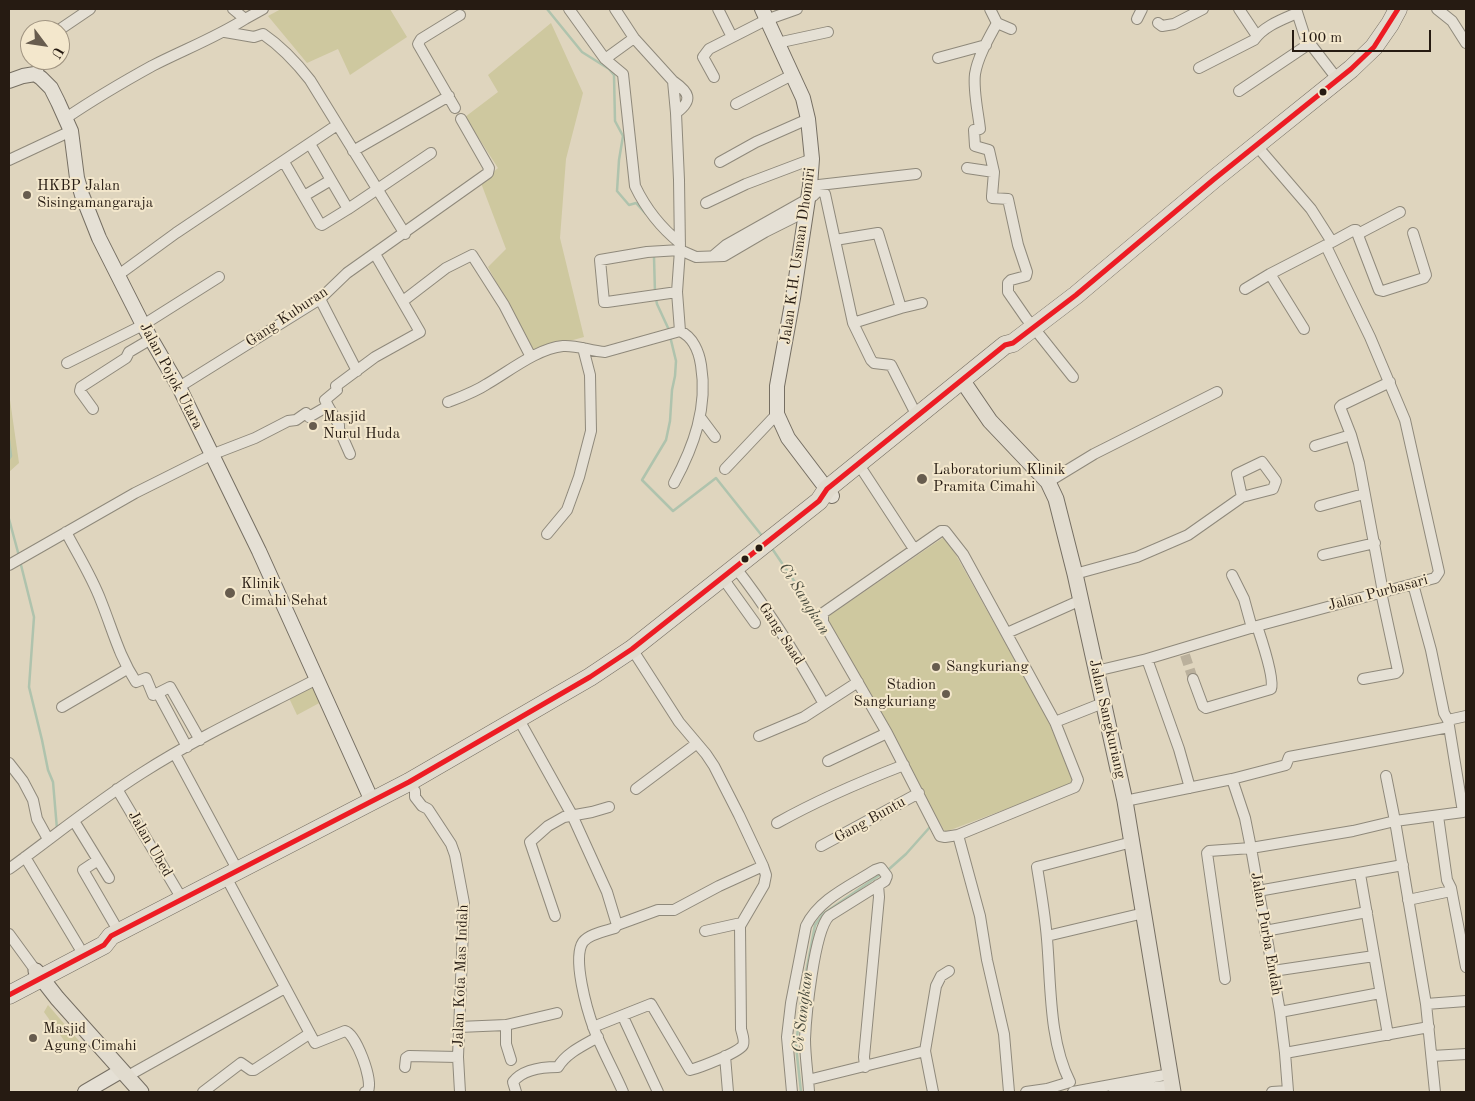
<!DOCTYPE html>
<style>
body{margin:0}
#map{position:relative;width:1475px;height:1101px;overflow:hidden;background:#dfd5be;font-family:"Old Standard TT",serif}
canvas{display:block}
.frame{position:absolute;inset:0;border:10px solid #261b12;pointer-events:none}
.north{position:absolute;left:20px;top:20px;width:50px;height:50px;box-sizing:border-box;background:#f3e7cc;border:1px solid #a19582;border-radius:50%;rotate:121deg;font-size:14px;font-weight:700;line-height:20px;text-align:center;color:#261b12}
.north::after{content:'';display:block;margin:auto;width:18px;height:22px;background:#675c4e;clip-path:polygon(50% 0,100% 100%,50% 72%,0 100%)}
.scale{position:absolute;left:1292px;top:30px;width:139px;height:22px;box-sizing:border-box;border:2px solid #261b12;border-top:0;padding-left:6px;font-size:15px;line-height:18px;white-space:nowrap;color:#261b12;-webkit-text-stroke:4px #f3e7cc;paint-order:stroke}
</style>
<div id="map">
<canvas width="1475" height="1101"></canvas>
<div class="frame"></div>
<div class="north">U</div>
<div class="scale">100 m</div>
</div>
<script>
const ctx = document.querySelector('canvas').getContext('2d');
ctx.lineJoin = 'round';
function paint(path, color) {
  ctx.fillStyle = color;
  ctx.fill(path, 'evenodd');
}
function stroke(path, color, width, dash) {
  ctx.strokeStyle = color;
  ctx.lineWidth = width;
  ctx.lineCap = dash ? 'butt' : 'round';
  ctx.setLineDash(dash || []);
  ctx.stroke(path);
}
function drawText(font, color, halo, rows, align = 'center') {
  ctx.font = font + ' "Old Standard TT",serif';
  ctx.lineWidth = 4;
  ctx.setLineDash([]);
  ctx.textBaseline = 'middle';
  ctx.strokeStyle = halo;
  ctx.fillStyle = color;
  for (const [text, x, y, turn = 0] of rows) {
    ctx.save();
    ctx.translate(x, y);
    ctx.rotate((+turn || 0) * Math.PI / 180);
    ctx.textAlign = isNaN(turn) ? turn : align;
    if (halo) ctx.strokeText(text, 0, 0);
    ctx.fillText(text, 0, 0);
    ctx.restore();
  }
}
const green = new Path2D(`
 M 281,9 L 390,9 L 407,37 L 350,75 L 338,49 L 307,63 L 268,16 Z
 M 551,23 L 583,93 L 566,159 L 560,238 L 584,337 L 533,351 L 488,267 L 506,249 L 481,183 L 498,168 L 465,117 L 498,92 L 488,75 Z
 M 9,393 L 19,463 L 9,472 Z
 M 944,537 L 956,555 L 1046,716 L 1075,783 L 945,832 L 826,618 Z
 M 316,684 L 323,701 L 297,715 L 289,698 Z
 M 48,1005 L 80,1042 L 70,1049 L 44,1012 Z`);
const stream = new Path2D(`
 M 547,9 L 582,52 L 609,69 L 614,75 L 615,121 L 623,136 L 619,160 L 617,191 L 629,205 L 636,203 L 646,214
 M 654,257 L 655,293
 M 656,299 L 657,304 L 669,330
 M 670,336 L 676,361 L 675,376 L 672,390 L 670,421 L 666,440 L 642,480 L 673,511 L 716,478 L 763,537
 M 9,440 L 11,456 L 9,459
 M 9,519 L 19,556
 M 771,547 L 805,597 L 820,623
 M 20,561 L 34,617 L 29,687 L 42,740 L 48,770 L 53,782 L 57,829
 M 888,870 L 906,854 L 930,827
 M 801,1092 L 796,1046 L 802,994 L 815,925 L 823,914 L 881,874`);
const streetTunnel = new Path2D(`
 M 1185,655 L 1193,679`);
const street = new Path2D(`
 M 233,9 L 245,19 L 263,9
 M 569,9 L 605,59 L 623,74 L 635,186 C 646,209 660,227 680,243
 M 615,9 L 634,38 L 673,81 L 676,113 L 679,180 L 680,250 L 677,292 L 680,331
 M 718,9 L 732,37
 M 990,9 L 997,23 L 1011,29
 M 1239,9 L 1257,36
 M 1296,9 L 1305,37 L 1338,80
 M 1437,9 L 1452,21 L 1466,43
 M 1137,19 L 1142,9
 M 997,23 C 989,38 978,56 975,74 C 973,91 978,111 980,129 L 974,130 L 975,146 L 989,150 L 994,172 L 992,196 L 992,198 L 1008,199 L 1018,245 L 1027,272 L 1026,276 L 1011,280 L 1008,283 L 1008,292 L 1026,318 L 1073,377
 M 1158,23 L 1162,26 L 1174,24 L 1203,9
 M 59,30 L 90,9
 M 225,32 L 254,37 L 263,34 C 282,47 296,62 310,80 L 405,234
 M 777,43 L 828,32
 M 938,58 L 986,45
 M 605,59 L 634,38
 M 1199,68 L 1254,40 C 1264,26 1281,20 1297,13
 M 35,74 L 40,66 L 47,60
 M 714,77 L 703,57 L 709,49 L 766,20 L 797,9
 M 673,81 C 689,92 694,100 676,113
 M 1239,91 L 1309,44
 M 736,104 L 792,75
 M 455,108 L 418,44 L 421,39 L 460,15
 M 66,118 C 94,99 123,82 152,66 C 183,50 215,38 245,19
 M 310,144 L 348,209
 M 353,151 L 449,96
 M 9,160 L 71,131
 M 284,162 L 320,224 L 322,225 L 348,209 L 431,153
 M 720,162 L 756,142 L 808,119
 M 967,168 L 994,172
 M 810,186 L 916,174
 M 304,196 L 331,180
 M 706,203 L 746,184 L 812,159
 M 1358,234 L 1400,212
 M 835,240 L 878,233 L 901,308 L 853,323
 M 1332,242 L 1354,230 L 1356,230 L 1379,290 L 1383,291 L 1424,278 L 1426,275 L 1413,233
 M 713,256 L 726,245 L 813,196 L 817,192 L 821,191 L 825,194 L 853,323 L 871,360 L 874,363 L 891,365 L 917,416
 M 1270,274 L 1304,329
 M 117,276 L 176,233 L 337,125
 M 1245,289 L 1270,274 L 1332,242 L 1311,209 L 1256,145
 M 677,292 L 607,302 L 604,302 L 600,260 L 647,252 L 680,250 L 696,257 L 724,256 L 765,232 L 805,212
 M 320,299 L 357,371
 M 403,301 L 446,268 L 472,255 L 504,305 L 531,357
 M 901,308 L 922,303
 M 67,363 L 143,325 L 219,277
 M 179,387 L 320,299 L 347,273 L 488,173 L 489,168 L 461,119
 M 448,402 C 461,397 475,392 487,384 C 508,372 538,348 563,346 C 577,345 590,351 605,352 L 680,331 C 693,337 699,352 701,365 C 708,407 694,446 674,483
 M 328,406 L 339,425 L 339,429 L 350,454
 M 93,409 L 80,391 L 81,387 L 126,358 L 129,352 L 151,339
 M 700,417 L 715,437
 M 1315,446 L 1351,435
 M 725,469 L 777,414
 M 863,471 L 914,549
 M 1048,482 L 1094,454 L 1217,392
 M 1320,506 L 1364,494
 M 941,531 L 945,531 L 963,554 L 1055,722 L 1078,780 L 1075,787 L 958,835 L 945,837 L 940,836 L 887,733 L 823,622 L 823,613 Z
 M 66,532 C 78,555 92,577 101,601 C 113,631 119,656 136,682 L 146,678 L 153,695 L 158,693 L 187,747
 M 547,534 L 567,510 L 579,477 L 591,431 L 590,375 L 583,348
 M 1323,555 L 1375,543
 M 9,565 L 135,493 L 211,455 L 255,438 L 288,421 L 296,420 L 306,413 L 309,417 L 328,406 L 325,400 L 337,390 L 336,386 L 375,357 L 420,332 L 375,254
 M 735,567 C 769,610 797,656 824,704
 M 1075,574 L 1137,557 L 1188,535 L 1242,497 L 1273,489 L 1276,481 L 1262,462 L 1237,474 L 1242,497
 M 1232,575 L 1244,599 L 1252,628
 M 722,577 L 755,623
 M 1413,584 L 1431,650 L 1444,713 L 1448,720 L 1463,812
 M 1383,592 L 1359,463 L 1351,435 L 1340,407 L 1342,405 L 1390,382
 M 1007,633 L 1081,600
 M 1147,659 L 1179,749 L 1190,788
 M 1096,671 L 1147,659 L 1257,626 L 1435,578 L 1439,572 L 1405,420 L 1370,337 L 1326,246
 M 1193,679 L 1203,706 L 1206,708 L 1271,689 C 1275,679 1261,638 1257,626
 M 1363,679 L 1396,673 L 1398,671 L 1381,592
 M 158,693 L 170,687 L 200,740
 M 62,707 L 127,669
 M 518,718 L 572,815 L 607,892 L 617,925
 M 1448,720 L 1466,716
 M 1055,722 L 1103,703
 M 759,736 L 804,717 L 858,682
 M 175,754 L 238,871
 M 828,761 L 887,733
 M 9,763 L 23,781 L 33,800 L 37,819 L 48,839
 M 1386,776 L 1395,821 L 1426,1004 L 1435,1092
 M 1232,779 L 1245,818 L 1251,848 L 1280,1012 L 1285,1053 L 1288,1091
 M 117,789 L 182,899
 M 636,789 L 696,744
 M 415,791 L 415,797 L 422,806 L 428,809 L 451,844 L 455,855 L 464,903 L 458,1057 L 460,1092
 M 1125,801 L 1232,779 L 1286,765 L 1289,757 L 1449,727
 M 1438,816 L 1447,880 L 1451,888 L 1466,967
 M 74,821 L 109,878
 M 777,823 C 818,800 860,782 904,765
 M 958,835 L 980,916 L 987,960 L 1004,1034 L 1009,1092
 M 821,846 L 919,793
 M 25,857 L 79,947
 M 98,860 L 83,870 L 119,932
 M 9,869 C 53,837 96,802 142,773 C 198,737 259,709 317,679
 M 1360,874 L 1388,1035
 M 226,877 L 315,1043 L 345,1031 C 356,1034 373,1079 368,1091 L 365,1092
 M 1258,891 L 1403,865
 M 1408,900 L 1451,891
 M 555,916 L 530,842 L 548,826 L 564,817 L 592,812 L 609,807
 M 705,931 L 741,923
 M 1265,931 L 1367,912
 M 9,934 L 36,971
 M 1047,936 L 1144,913
 M 1273,971 L 1374,956
 M 1225,979 L 1207,853 L 1209,851 L 1251,848 L 1353,831 L 1395,821 L 1463,812
 M 1426,1004 L 1466,1001
 M 1280,1012 L 1380,993
 M 625,1021 L 658,1092
 M 506,1025 L 506,1044 L 511,1060
 M 459,1027 L 506,1025 L 557,1013
 M 593,1027 L 651,1004 L 690,1070 C 698,1068 741,1052 743,1045 C 745,1041 742,1033 741,1029 L 740,926 L 764,885 L 766,875 L 763,866 L 739,815 L 714,766 L 706,754 L 679,722 L 632,649
 M 1285,1053 L 1429,1027
 M 725,1056 L 728,1092
 M 1432,1056 L 1466,1054
 M 405,1067 L 406,1058 L 409,1056 L 458,1057
 M 865,1067 L 864,1057 L 879,897 L 878,885
 M 126,1077 L 285,988
 M 808,1080 L 925,1051
 M 203,1092 L 241,1063 L 251,1070 L 254,1070 L 309,1034
 M 516,1092 L 513,1082 C 523,1069 543,1067 558,1067 C 566,1053 584,1045 598,1037
 M 623,1092 C 614,1071 602,1050 594,1029 C 587,1010 572,958 583,942 C 589,934 606,931 615,928 L 617,925 L 658,910 L 674,910 L 719,886 L 763,866
 M 792,1092 L 787,1037 L 791,1003 L 806,926 C 819,899 850,886 875,870 L 881,868 L 887,876 L 885,881 L 829,916 C 814,932 806,1015 805,1039 C 805,1056 808,1075 809,1092
 M 933,1092 L 925,1051 L 936,986 L 941,976 L 949,971
 M 1026,1092 L 1047,1089 L 1070,1082 C 1049,1041 1051,985 1047,939 C 1045,915 1041,891 1037,867 L 1132,842
 M 1073,1092 L 1170,1074
 M 1114,1092 L 1173,1085
 M 1272,1092 L 1288,1091`);
const secondary = new Path2D(`
 M 762,9 L 803,98 L 808,119 L 812,159 L 810,186 L 793,298 L 777,386 L 777,414 L 788,438 L 832,496
 M 9,81 L 23,76 L 35,74 L 41,78 L 51,88 L 58,102 L 71,131 L 77,178 L 82,195 L 99,238 L 143,325 L 179,387 L 259,551 L 372,801
 M 85,1092 L 121,1071`);
const primary = new Path2D(`
 M 962,380 L 990,421 L 1048,482 L 1056,499 L 1075,574 L 1125,801 L 1173,1092
 M 36,971 L 57,998 L 141,1092`);
const highway = new Path2D(`
 M 9,995 L 104,945 L 111,936 L 119,932 L 409,782 L 590,677 L 632,649 L 819,501 L 827,489 L 1005,345 L 1013,343 L 1076,295 L 1213,180 L 1351,69 L 1374,47 L 1390,24 L 1398,9`);
const bus1 = new Path2D(`
 M 9,995 L 104,945 L 111,936 L 409,782 L 590,677 L 632,649 L 819,501 L 827,489 L 1005,345 L 1013,343 L 1076,295 L 1213,180 L 1351,69 L 1374,47 L 1398,9`);
const markers = [
 [1323,92,4.5,"#261b12"],
 [27,195,5,"#675c4e"],
 [313,426,5,"#675c4e"],
 [922,479,6,"#675c4e"],
 [759,548,4.5,"#261b12"],
 [745,559,4.5,"#261b12"],
 [230,593,6,"#675c4e"],
 [936,667,5,"#675c4e"],
 [946,694,5,"#675c4e"],
 [33,1038,5,"#675c4e"]
];
const poiNames = [
 ["HKBP Jalan",37,186],
 ["Sisingamangaraja",37,203],
 ["Masjid",323,417],
 ["Nurul Huda",323,434],
 ["Laboratorium Klinik",933,470],
 ["Pramita Cimahi",933,487],
 ["Klinik",241,584],
 ["Cimahi Sehat",241,601],
 ["Sangkuriang",946,667],
 ["Stadion",936,685,"right"],
 ["Sangkuriang",936,702,"right"],
 ["Masjid",43,1029],
 ["Agung Cimahi",43,1046]
];
const streetNames = [
 ["Jalan K.H. Usman Dhomiri",798,256,-82],
 ["Gang Kuburan",287,317,-34],
 ["Jalan Pojok Utara",171,376,62],
 ["Jalan Purbasari",1378,593,-15],
 ["Gang Saad",781,634,57],
 ["Jalan Sangkuriang",1107,719,77],
 ["Gang Buntu",870,820,-29],
 ["Jalan Ubed",150,844,60],
 ["Jalan Purba Endah",1266,934,80],
 ["Jalan Kota Mas Indah",461,976,-88]
];
const waterNames = [
 ["Ci Sangkan",804,599,58],
 ["Ci Sangkan",803,1012,-83]
];
paint(green, '#cec89f');
stroke(stream, '#afc3ad', 2.5);
stroke(streetTunnel, '#bab09c', 10, [10, 5]);
stroke(street, '#8f897b', 12);
stroke(secondary, '#766f63', 16);
stroke(primary, '#766f63', 17);
stroke(highway, '#766f63', 19);
stroke(street, '#e5e0d5', 10);
stroke(secondary, '#e5e0d5', 14);
stroke(primary, '#e1dbce', 15);
stroke(highway, '#e1dbce', 18);
stroke(bus1, '#ed1c24', 5);
for (const [x, y, r, color] of markers) {
  const dot = new Path2D();
  dot.arc(x, y, r, 0, 2 * Math.PI);
  ctx.fillStyle = color;
  ctx.fill(dot);
  stroke(dot, '#f3e7cc', 2);
}
drawText('15px', '#261b12', '#f3e7cc', poiNames, 'left');
drawText('15px', '#261b12', '#f3e7cc', streetNames);
drawText('italic 16px', '#494b3e', '#f3e7cc', waterNames);
</script>
